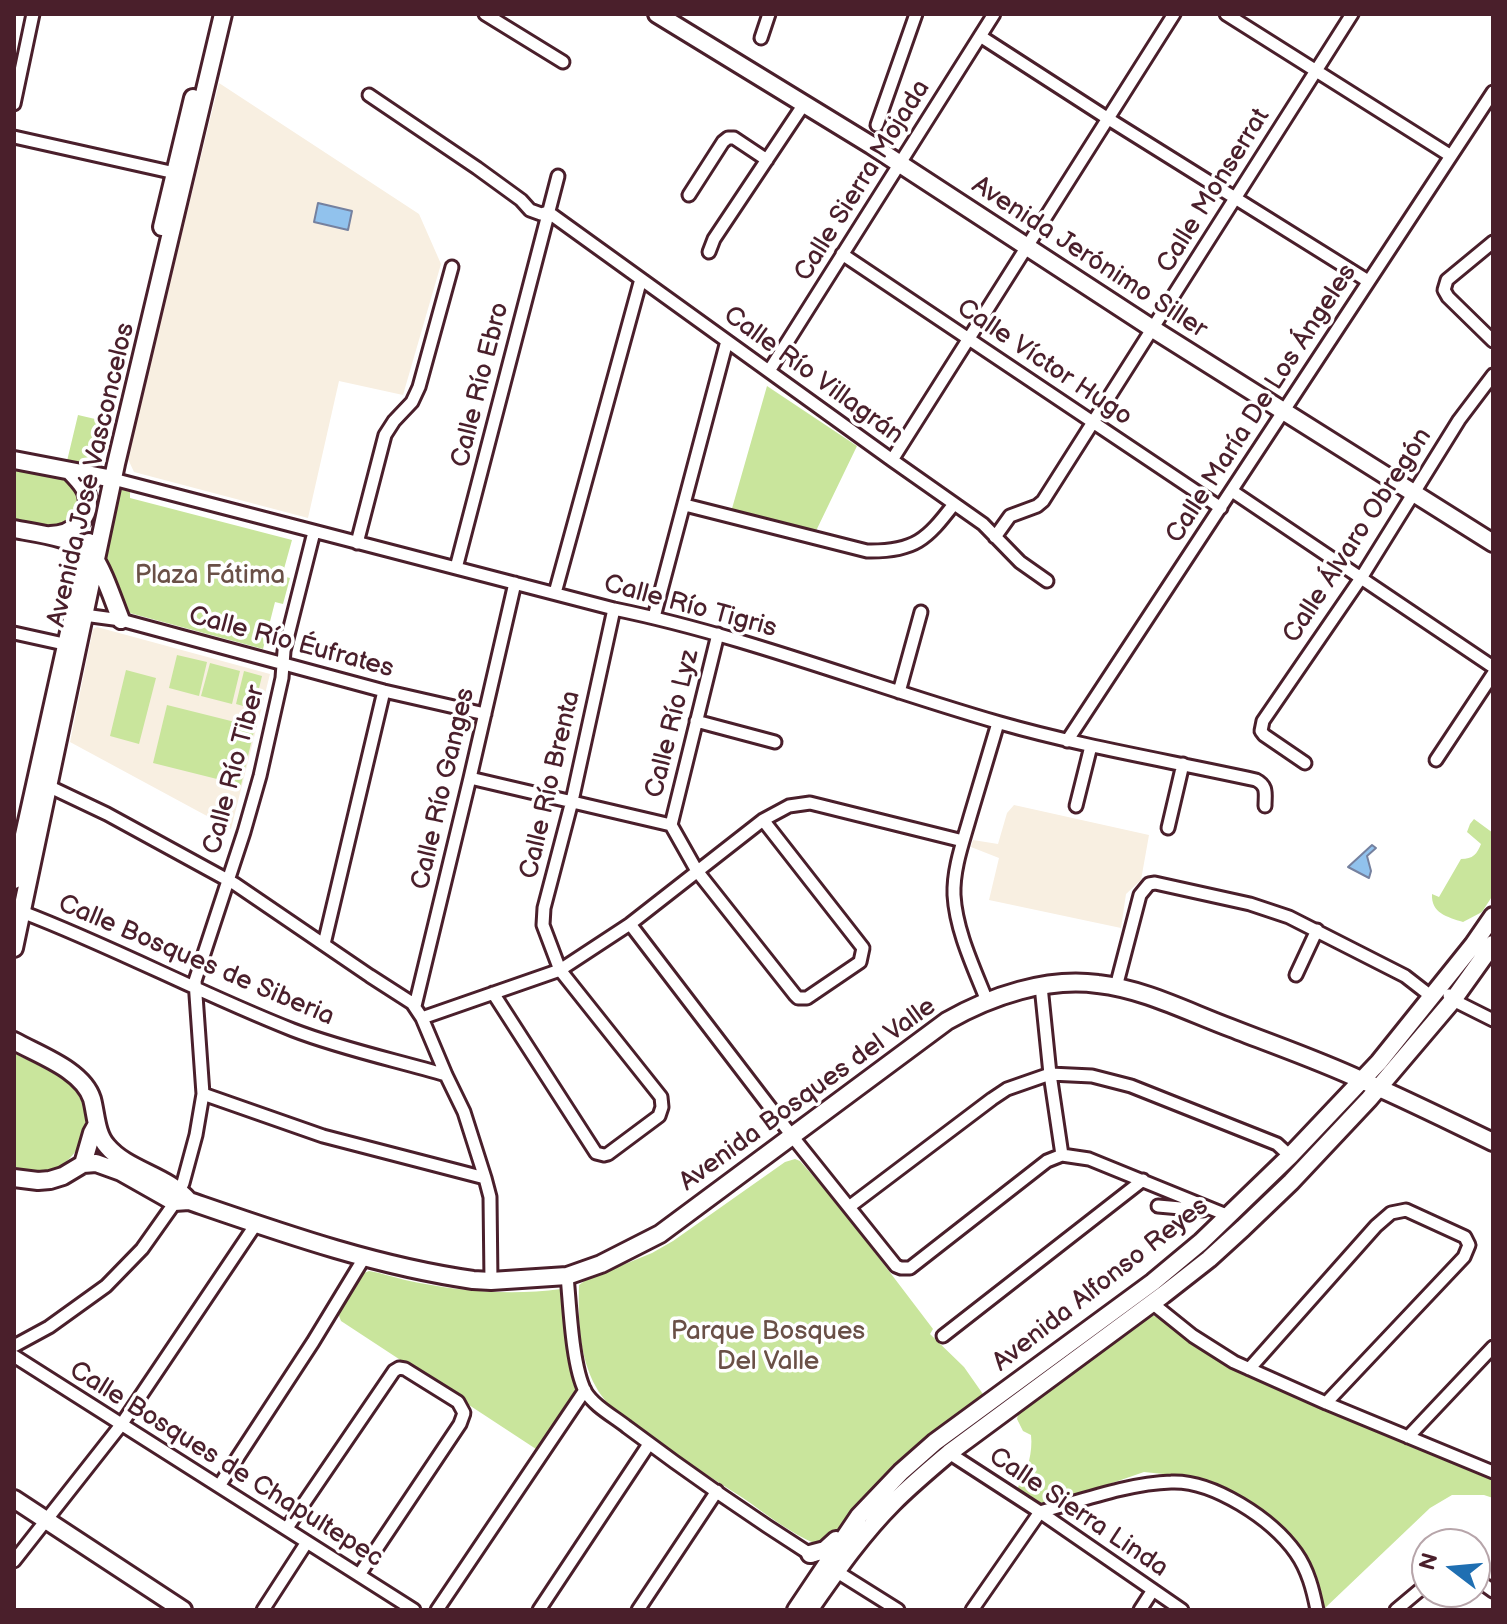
<!DOCTYPE html>
<meta charset="utf-8">
<style>
body{margin:0}
#map{position:relative;width:1507px;height:1624px;overflow:hidden;background:#fff;font-family:"Balsamiq Sans",sans-serif}
canvas{display:block}
.frame{position:absolute;inset:0;border:16px solid #4a1f2b;pointer-events:none}
.north{position:absolute;left:1411px;top:1528px;width:80px;height:80px;box-sizing:border-box;background:#fff;border:2px solid #b7a5aa;border-radius:50%;rotate:286deg;font-size:22px;font-weight:700;line-height:32px;text-align:center;color:#4a1f2b}
.north::after{content:'';display:block;margin:auto;width:28px;height:36px;background:#1f6fb2;clip-path:polygon(50% 0,100% 100%,50% 72%,0 100%)}
</style>
<div id="map">
<canvas width="1507" height="1624"></canvas>
<div class="frame"></div>
<div class="north">N</div>
</div>
<script>
const ctx = document.querySelector('canvas').getContext('2d');
ctx.lineJoin = 'round';
function paint(path, color) {
  ctx.fillStyle = color;
  ctx.fill(path, 'evenodd');
}
function stroke(path, color, width, dash) {
  ctx.strokeStyle = color;
  ctx.lineWidth = width;
  ctx.lineCap = dash ? 'butt' : 'round';
  ctx.setLineDash(dash || []);
  ctx.stroke(path);
}
function drawText(font, color, halo, rows, align = 'center') {
  ctx.font = font + ' "Balsamiq Sans",sans-serif';
  ctx.lineWidth = 7;
  ctx.setLineDash([]);
  ctx.textBaseline = 'middle';
  ctx.strokeStyle = halo;
  ctx.fillStyle = color;
  for (const [text, x, y, turn = 0] of rows) {
    ctx.save();
    ctx.translate(x, y);
    ctx.rotate((+turn || 0) * Math.PI / 180);
    ctx.textAlign = isNaN(turn) ? turn : align;
    if (halo) ctx.strokeText(text, 0, 0);
    ctx.fillText(text, 0, 0);
    ctx.restore();
  }
}
const built = new Path2D(`
 M 219,83 L 419,214 L 441,264 L 403,395 L 339,381 L 308,518 L 134,472 L 127,457 Z
 M 97,627 L 270,674 L 231,829 L 70,742 L 93,629 Z
 M 1014,805 L 1149,835 L 1141,880 L 1126,894 L 1121,928 L 989,900 L 999,858 L 971,847 L 973,840 L 998,844 L 1007,813 Z`);
const green = new Path2D(`
 M 767,386 L 857,446 L 815,533 L 731,512 Z
 M 78,415 L 108,422 L 98,463 L 95,466 L 67,461 Z
 M 14,469 L 72,482 L 85,502 L 67,530 L 14,523 Z
 M 119,489 L 130,492 L 130,498 L 292,540 L 282,576 L 290,578 L 283,604 L 275,602 L 263,649 L 126,612 L 101,566 Z
 M 177,655 L 207,662 L 199,696 L 169,688 Z
 M 210,663 L 240,671 L 232,704 L 201,696 Z
 M 126,670 L 156,678 L 139,744 L 110,736 Z
 M 244,671 L 262,676 L 254,709 L 236,704 Z
 M 167,705 L 255,727 L 241,785 L 153,763 Z
 M 1474,819 L 1493,833 L 1493,895 L 1482,912 L 1463,922 C 1447,917 1431,913 1432,894 L 1439,897 L 1461,859 C 1473,859 1477,854 1481,844 L 1467,832 L 1470,824 Z
 M 14,1053 C 31,1062 67,1077 77,1093 C 105,1135 60,1191 14,1166 Z
 M 795,1159 L 800,1161 L 841,1208 L 933,1329 L 930,1334 L 964,1367 L 985,1397 L 888,1472 L 827,1542 L 816,1544 C 790,1533 766,1514 743,1498 C 713,1479 684,1460 655,1440 C 634,1426 609,1411 596,1387 C 579,1356 578,1320 579,1285 L 586,1280 L 652,1253 L 673,1241 L 785,1162 Z
 M 369,1271 C 381,1273 393,1277 405,1280 C 456,1291 509,1296 561,1289 L 566,1291 L 581,1384 L 536,1449 L 341,1321 L 338,1313 L 364,1273 Z
 M 1151,1315 L 1163,1319 L 1225,1362 L 1493,1476 L 1493,1498 L 1484,1495 L 1452,1495 L 1430,1508 L 1325,1608 L 1305,1562 L 1282,1530 L 1255,1505 L 1202,1478 L 1144,1472 L 1037,1509 L 1017,1498 C 1016,1485 1025,1474 1029,1461 C 1031,1452 1032,1444 1031,1435 L 1023,1431 L 1017,1419 L 1019,1410 Z`);
const water = new Path2D(`
 M 318,203 L 352,211 L 348,230 L 314,222 Z
 M 1372,845 L 1376,848 L 1367,856 L 1371,871 L 1369,878 L 1348,867 Z`);
const street = new Path2D(`
 M 485,14 L 563,62
 M 1226,14 L 1451,156
 M 980,36 L 1107,118 L 1368,281
 M 761,38 L 769,14
 M 369,95 L 477,168 L 521,200 L 530,210 L 541,214 L 548,212
 M 14,104 L 33,14
 M 877,125 L 916,14
 M 14,137 L 175,173
 M 689,195 L 723,142 L 728,138 L 734,138 L 767,160
 M 548,212 L 892,460 L 983,524 L 1020,562 L 1047,581
 M 1493,242 L 1447,280 L 1444,290 L 1448,297 L 1493,341
 M 709,252 L 714,239 L 804,104
 M 842,254 L 1221,508
 M 769,371 L 994,14
 M 892,460 L 1174,14
 M 113,479 L 614,609 C 746,636 871,686 1000,723 C 1084,747 1170,761 1256,780 C 1268,786 1265,794 1265,806
 M 1232,491 L 1493,667
 M 685,505 L 867,551 C 915,552 927,539 954,504
 M 995,537 L 1010,516 L 1037,506 L 1043,501 L 1352,14
 M 357,543 L 385,435 L 394,421 L 412,402 L 419,387 L 452,267
 M 456,568 L 558,176
 M 555,593 L 641,279
 M 84,615 L 121,620 L 384,691 L 485,714
 M 654,617 L 727,341
 M 14,633 L 73,646
 M 899,692 L 921,612
 M 696,721 L 775,742
 M 1067,741 L 1493,92
 M 1436,760 L 1493,674
 M 1305,763 L 1264,735 L 1261,731 L 1263,721 L 1361,578 L 1459,420 L 1493,375
 M 470,778 L 671,825
 M 48,786 L 107,814 L 235,884 L 370,976 L 412,1003 L 422,1018 L 446,1075 L 464,1112 L 485,1178 L 490,1197 L 491,1281
 M 1076,806 L 1091,746
 M 671,825 L 697,871 L 795,995 L 798,998 L 807,998 L 860,962 L 863,948 L 763,820
 M 671,825 L 718,634
 M 1168,828 L 1183,764
 M 22,912 C 114,947 201,994 293,1030 C 342,1049 395,1060 446,1075
 M 630,924 L 792,1136 L 896,1266 L 901,1268 L 910,1268 L 1047,1161 L 1062,1155 L 1089,1159 L 1229,1216
 M 324,944 L 384,691
 M 1296,975 L 1317,930
 M 1041,986 L 1050,1074 L 1062,1155
 M 1116,987 L 1140,895 L 1149,884 L 1155,883 L 1250,904 L 1289,917 L 1405,976 L 1432,997
 M 493,993 L 596,1153 L 604,1155 L 608,1154 L 659,1116 L 662,1107 L 661,1097 L 560,970 L 543,925 L 544,908 L 572,801 L 614,609
 M 1449,995 L 1453,1000 L 1493,1020
 M 987,1001 C 974,968 956,931 954,895 C 953,869 963,842 970,817 C 979,786 989,754 998,723
 M 415,1006 L 470,778 L 515,583
 M 422,1018 L 560,970 L 630,924 L 763,820 L 789,806 L 810,803 L 963,841
 M 203,1094 L 323,1136 L 485,1178
 M 1158,1206 L 1203,1210
 M 849,1207 L 992,1099 L 1007,1089 L 1050,1074 L 1092,1076 L 1131,1086 L 1277,1144 L 1290,1156
 M 567,1276 C 570,1306 572,1365 585,1391 C 594,1406 613,1416 627,1427 C 687,1472 750,1516 813,1556
 M 1152,1303 L 1193,1336 L 1234,1362 L 1326,1403 L 1493,1472
 M 943,1336 L 1143,1180
 M 14,1346 L 49,1327 L 106,1286 L 142,1249 L 171,1208 L 183,1183 L 196,1135 L 203,1094 L 195,981 L 244,832 L 260,776 L 282,678 L 284,651 L 314,532
 M 14,1356 L 414,1610
 M 1249,1369 L 1376,1226 L 1391,1213 L 1406,1210 L 1465,1237 L 1469,1245 L 1464,1257 L 1326,1403
 M 1408,1437 L 1493,1347
 M 949,1453 L 1040,1512 L 1182,1610
 M 219,1486 L 313,1342 L 364,1258
 M 287,1528 L 394,1371 L 399,1368 L 405,1369 L 458,1402 L 464,1413 L 460,1424 L 359,1575
 M 14,1561 L 121,1425 L 256,1224
 M 831,1568 L 898,1610
 M 1475,1578 L 1493,1591
 M 263,1610 L 307,1542
 M 437,1610 L 585,1390
 M 539,1610 L 649,1444
 M 638,1610 L 717,1491
 M 972,1610 L 1040,1512 C 1080,1501 1130,1483 1171,1482 C 1213,1480 1272,1519 1296,1553 C 1308,1570 1313,1590 1317,1610
 M 1140,1610 L 1153,1590
 M 1396,1610 L 1427,1584`);
const secondary = new Path2D(`
 M 657,14 L 871,145 L 1153,329 L 1493,543
 M 162,227 L 193,98
 M 14,460 L 113,479
 M 14,529 C 35,533 78,538 92,555 C 103,568 114,603 121,620
 M 50,535 C 72,535 95,517 86,492 C 83,484 76,478 70,471
 M 14,880 L 89,542
 M 14,948 L 116,464 L 223,14
 M 14,1041 C 39,1055 83,1070 92,1099 C 96,1114 96,1134 107,1146 C 128,1171 167,1175 189,1201
 M 83,1164 L 92,1133 L 97,1124
 M 14,1178 L 38,1181 L 50,1180 L 63,1176 L 83,1164 L 96,1163 L 121,1172 L 174,1202 L 189,1201 C 282,1233 375,1266 473,1280 L 491,1281 L 567,1276 L 601,1264 L 660,1234 L 947,1021 C 991,996 1047,977 1098,984 C 1144,989 1188,1012 1231,1028 C 1274,1045 1318,1060 1361,1080 C 1405,1099 1449,1121 1493,1142
 M 14,1499 L 183,1610
 M 810,1554 L 825,1550 L 836,1540
 M 796,1610 L 859,1516 L 901,1472 L 935,1442 L 1153,1282 L 1201,1242 L 1290,1156 L 1379,1062 L 1473,945 L 1493,916
 M 809,1610 C 835,1573 861,1535 893,1503 C 911,1485 930,1469 949,1453 L 1163,1295 L 1209,1259 L 1243,1228 L 1291,1182 L 1369,1099 L 1453,1000 L 1493,944`);
const streetNames = [
 ["Calle Sierra Mojada",863,181,-58],
 ["Calle Monserrat",1214,191,-58],
 ["Avenida Jerónimo Siller",1089,258,33],
 ["Calle Víctor Hugo",1044,363,34],
 ["Calle Río Villagrán",813,376,36],
 ["Calle Río Ebro",481,385,-76],
 ["Calle María De Los Ángeles",1262,404,-57],
 ["Avenida José Vasconcelos",92,475,-77],
 ["Calle Álvaro Obregón",1358,536,-57],
 ["Calle Río Tigris",690,607,15],
 ["Calle Río Éufrates",291,643,15],
 ["Calle Río Lyz",673,724,-76],
 ["Calle Río Tiber",235,770,-75],
 ["Calle Río Brenta",551,785,-77],
 ["Calle Río Ganges",444,789,-77],
 ["Calle Bosques de Siberia",196,961,23],
 ["Avenida Bosques del Valle",808,1095,-36],
 ["Avenida Alfonso Reyes",1101,1285,-38],
 ["Calle Bosques de Chapultepec",226,1465,32],
 ["Calle Sierra Linda",1078,1513,34]
];
const parkNames = [
 ["Plaza Fátima",210,576],
 ["Parque Bosques",768,1332],
 ["Del Valle",768,1362]
];
paint(built, '#f8efe1');
paint(green, '#c9e59c');
paint(water, '#91c2ed');
stroke(water, '#75819f', 2);
stroke(street, '#4a1f2b', 17);
stroke(secondary, '#4a1f2b', 22);
stroke(street, '#fff', 11);
stroke(secondary, '#fff', 16);
drawText('26px', '#4a1f2b', '#fff', streetNames);
drawText('26px', '#6a5047', '#fff', parkNames);
</script>
